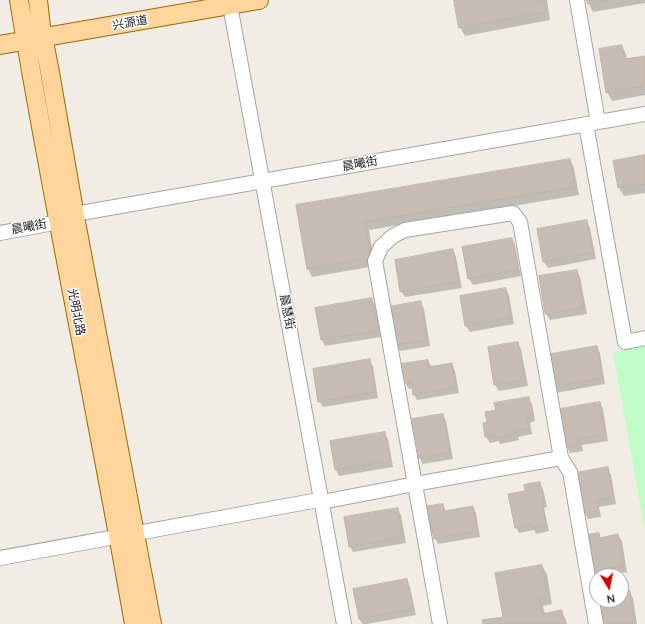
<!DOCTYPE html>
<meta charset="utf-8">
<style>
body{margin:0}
#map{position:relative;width:645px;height:624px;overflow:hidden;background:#f1ede5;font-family:Quicksand,sans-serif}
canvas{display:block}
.north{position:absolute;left:589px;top:568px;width:40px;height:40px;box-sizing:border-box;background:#fff;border:1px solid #a5a5a5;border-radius:50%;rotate:170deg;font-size:11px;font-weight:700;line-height:16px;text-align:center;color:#1f1f1f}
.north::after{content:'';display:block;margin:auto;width:14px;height:18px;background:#cf0300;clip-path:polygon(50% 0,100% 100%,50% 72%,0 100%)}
</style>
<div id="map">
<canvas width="645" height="624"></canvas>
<div class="north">N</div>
</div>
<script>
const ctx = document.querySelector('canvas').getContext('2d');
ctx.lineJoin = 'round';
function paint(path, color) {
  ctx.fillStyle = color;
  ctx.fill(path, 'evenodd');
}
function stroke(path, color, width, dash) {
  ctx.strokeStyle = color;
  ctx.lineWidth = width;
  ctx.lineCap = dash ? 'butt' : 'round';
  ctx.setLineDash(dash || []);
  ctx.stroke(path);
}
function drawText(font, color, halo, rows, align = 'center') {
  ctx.font = font + ' Quicksand,"Noto Sans SC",sans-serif';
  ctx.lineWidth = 3;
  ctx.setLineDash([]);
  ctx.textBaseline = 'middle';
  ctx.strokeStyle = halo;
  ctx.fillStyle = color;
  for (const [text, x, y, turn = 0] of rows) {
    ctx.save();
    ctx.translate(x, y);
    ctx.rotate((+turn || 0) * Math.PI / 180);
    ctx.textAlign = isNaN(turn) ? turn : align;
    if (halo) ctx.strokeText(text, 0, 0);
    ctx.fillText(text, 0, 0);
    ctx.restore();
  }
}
const park = new Path2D(`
 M 645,346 L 645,531 L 613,352 Z`);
const shadow = new Path2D(`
 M 455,0 L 547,0 L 550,20 L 465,36 L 460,27 Z
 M 588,0 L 645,0 L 645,3 L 593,12 L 589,4 Z
 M 622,46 L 626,54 L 627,60 L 645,57 L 645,95 L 612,101 L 607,92 Z
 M 645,156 L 645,193 L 624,196 L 619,188 L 614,161 Z
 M 570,160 L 574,168 L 579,195 L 369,230 L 375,266 L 312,277 L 308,269 L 297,206 Z
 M 587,222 L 590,228 L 596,259 L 548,268 L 544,262 Z
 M 512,239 L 515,245 L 521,276 L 473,285 L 469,279 L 463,248 Z
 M 453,250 L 456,257 L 462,288 L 405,297 L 401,291 Z
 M 577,271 L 580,277 L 587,314 L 550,320 L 546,314 L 540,277 Z
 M 506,289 L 509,295 L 514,324 L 470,332 L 466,326 Z
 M 372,299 L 375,305 L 381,337 L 325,346 L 322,340 L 316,308 Z
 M 420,302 L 424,309 L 430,346 L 400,351 L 397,345 Z
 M 518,343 L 521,349 L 528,386 L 499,391 L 495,385 Z
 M 597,347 L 600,353 L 605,384 L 556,393 L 553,387 Z
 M 369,360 L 373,366 L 378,398 L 323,407 L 319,401 Z
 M 428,361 L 432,368 L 452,364 L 455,371 L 459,393 L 417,400 L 414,394 L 413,388 L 409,389 L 405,383 Z
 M 528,398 L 532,404 L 535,421 L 530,423 L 532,434 L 518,437 L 519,440 L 500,444 L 499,441 L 490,443 L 486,437 L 484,424 L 488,423 Z
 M 600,403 L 603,409 L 608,441 L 582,445 L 583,451 L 570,453 L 567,447 Z
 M 443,415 L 446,421 L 453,459 L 423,464 L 420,458 L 413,420 Z
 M 384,433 L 388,439 L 393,467 L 339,476 L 336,470 Z
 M 607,468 L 611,475 L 616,504 L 599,507 L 601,517 L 588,519 L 585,513 L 577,474 Z
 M 539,483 L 543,489 L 547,507 L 544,508 L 549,531 L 536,534 L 534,530 L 519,533 L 516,527 L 526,491 Z
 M 443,505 L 446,511 L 473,507 L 476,513 L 480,537 L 438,544 L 435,538 L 433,532 L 431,532 L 424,508 Z
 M 397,509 L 401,515 L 406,543 L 353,552 L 350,546 Z
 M 598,534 L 601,538 L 618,535 L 622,541 L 627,572 L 610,575 L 610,576 L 597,576 L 597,579 L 595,575 Z
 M 542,566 L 547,574 L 552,604 L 543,606 L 545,614 L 561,611 L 566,620 L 567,624 L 484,624 L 505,617 Z
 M 407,580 L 410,587 L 416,615 L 367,624 L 363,624 L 359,619 Z
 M 629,592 L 633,598 L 637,624 L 605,624 L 601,600 L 621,600 L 621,594 Z`);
const building = new Path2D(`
 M 454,0 L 544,0 L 546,12 L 459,28 Z
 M 587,0 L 610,0 L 588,4 Z
 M 622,45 L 625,59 L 645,56 L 645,86 L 606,93 L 599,49 Z
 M 645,155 L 645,184 L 618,188 L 613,161 Z
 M 570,159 L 575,187 L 365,222 L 371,258 L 307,269 L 296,205 Z
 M 587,220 L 593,253 L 543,262 L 537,229 Z
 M 512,238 L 518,270 L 468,279 L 462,247 Z
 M 453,249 L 459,282 L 400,292 L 395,260 Z
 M 577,270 L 584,308 L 545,314 L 539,276 Z
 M 506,288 L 511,318 L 465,326 L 460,296 Z
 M 372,298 L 378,331 L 321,340 L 315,308 Z
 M 421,301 L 427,340 L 396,345 L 389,307 Z
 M 518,342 L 525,380 L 494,385 L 488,347 Z
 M 597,346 L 603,378 L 552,387 L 546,355 Z
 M 370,359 L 375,392 L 318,402 L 313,369 Z
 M 428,360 L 429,367 L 452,363 L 456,387 L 413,395 L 411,382 L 404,383 L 401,364 Z
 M 529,397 L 533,415 L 527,416 L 529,428 L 515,431 L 516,434 L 496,438 L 495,435 L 485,437 L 483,423 L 487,422 L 485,412 L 496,410 L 494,403 Z
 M 600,402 L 605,435 L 580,439 L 580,445 L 566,447 L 560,409 Z
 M 443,414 L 450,453 L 419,458 L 412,419 Z
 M 385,432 L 390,461 L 335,470 L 330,441 Z
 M 608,467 L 613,497 L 596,501 L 598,511 L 584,513 L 576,473 Z
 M 540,482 L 544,500 L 542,501 L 546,525 L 532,528 L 531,524 L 515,528 L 508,494 L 525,491 L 524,485 Z
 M 443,504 L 444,511 L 473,506 L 477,531 L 434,539 L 431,525 L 426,526 L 423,507 Z
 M 398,508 L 403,537 L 349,547 L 344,517 Z
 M 599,533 L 600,538 L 618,534 L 624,566 L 607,569 L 608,572 L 594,575 L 586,535 Z
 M 542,565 L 548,596 L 539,598 L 542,614 L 562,610 L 564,624 L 483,624 L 482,620 L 503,617 L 495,573 Z
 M 407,579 L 413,609 L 359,619 L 353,589 Z
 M 630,591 L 635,624 L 604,624 L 600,600 L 621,600 L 621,593 Z`);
const minor = new Path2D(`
 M 229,0 L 344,624
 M 577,0 L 598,122
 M 586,124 L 625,342 L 645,338
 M 75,214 L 645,114
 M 0,233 L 59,222
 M 0,558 L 313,501 L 322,502 L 415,484 L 561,458
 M 440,624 L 375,261 L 381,247 L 393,236 L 405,230 L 513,213 L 520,222 L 561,458 L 570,472 L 596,624`);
const major = new Path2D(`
 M 19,0 C 53,209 98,416 134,624
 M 38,0 L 41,27 L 49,67 L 76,222 L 152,624
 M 0,45 L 259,0`);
const streetNames = [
 ["兴源道",130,23,-10],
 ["晨曦街",360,164,-10],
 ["晨曦街",29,227,-10],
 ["光明北路",76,312,79],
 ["晨慧街",287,312,79]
];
paint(park, '#c0fdc6');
paint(shadow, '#0003');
paint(building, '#c6bcb4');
stroke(building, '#c3b4a6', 1);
stroke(minor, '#a6a6a6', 16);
stroke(major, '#9b6900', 20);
stroke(minor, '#fff', 14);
stroke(major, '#ffd59c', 18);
drawText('12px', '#1f1f1f', '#fff', streetNames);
</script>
